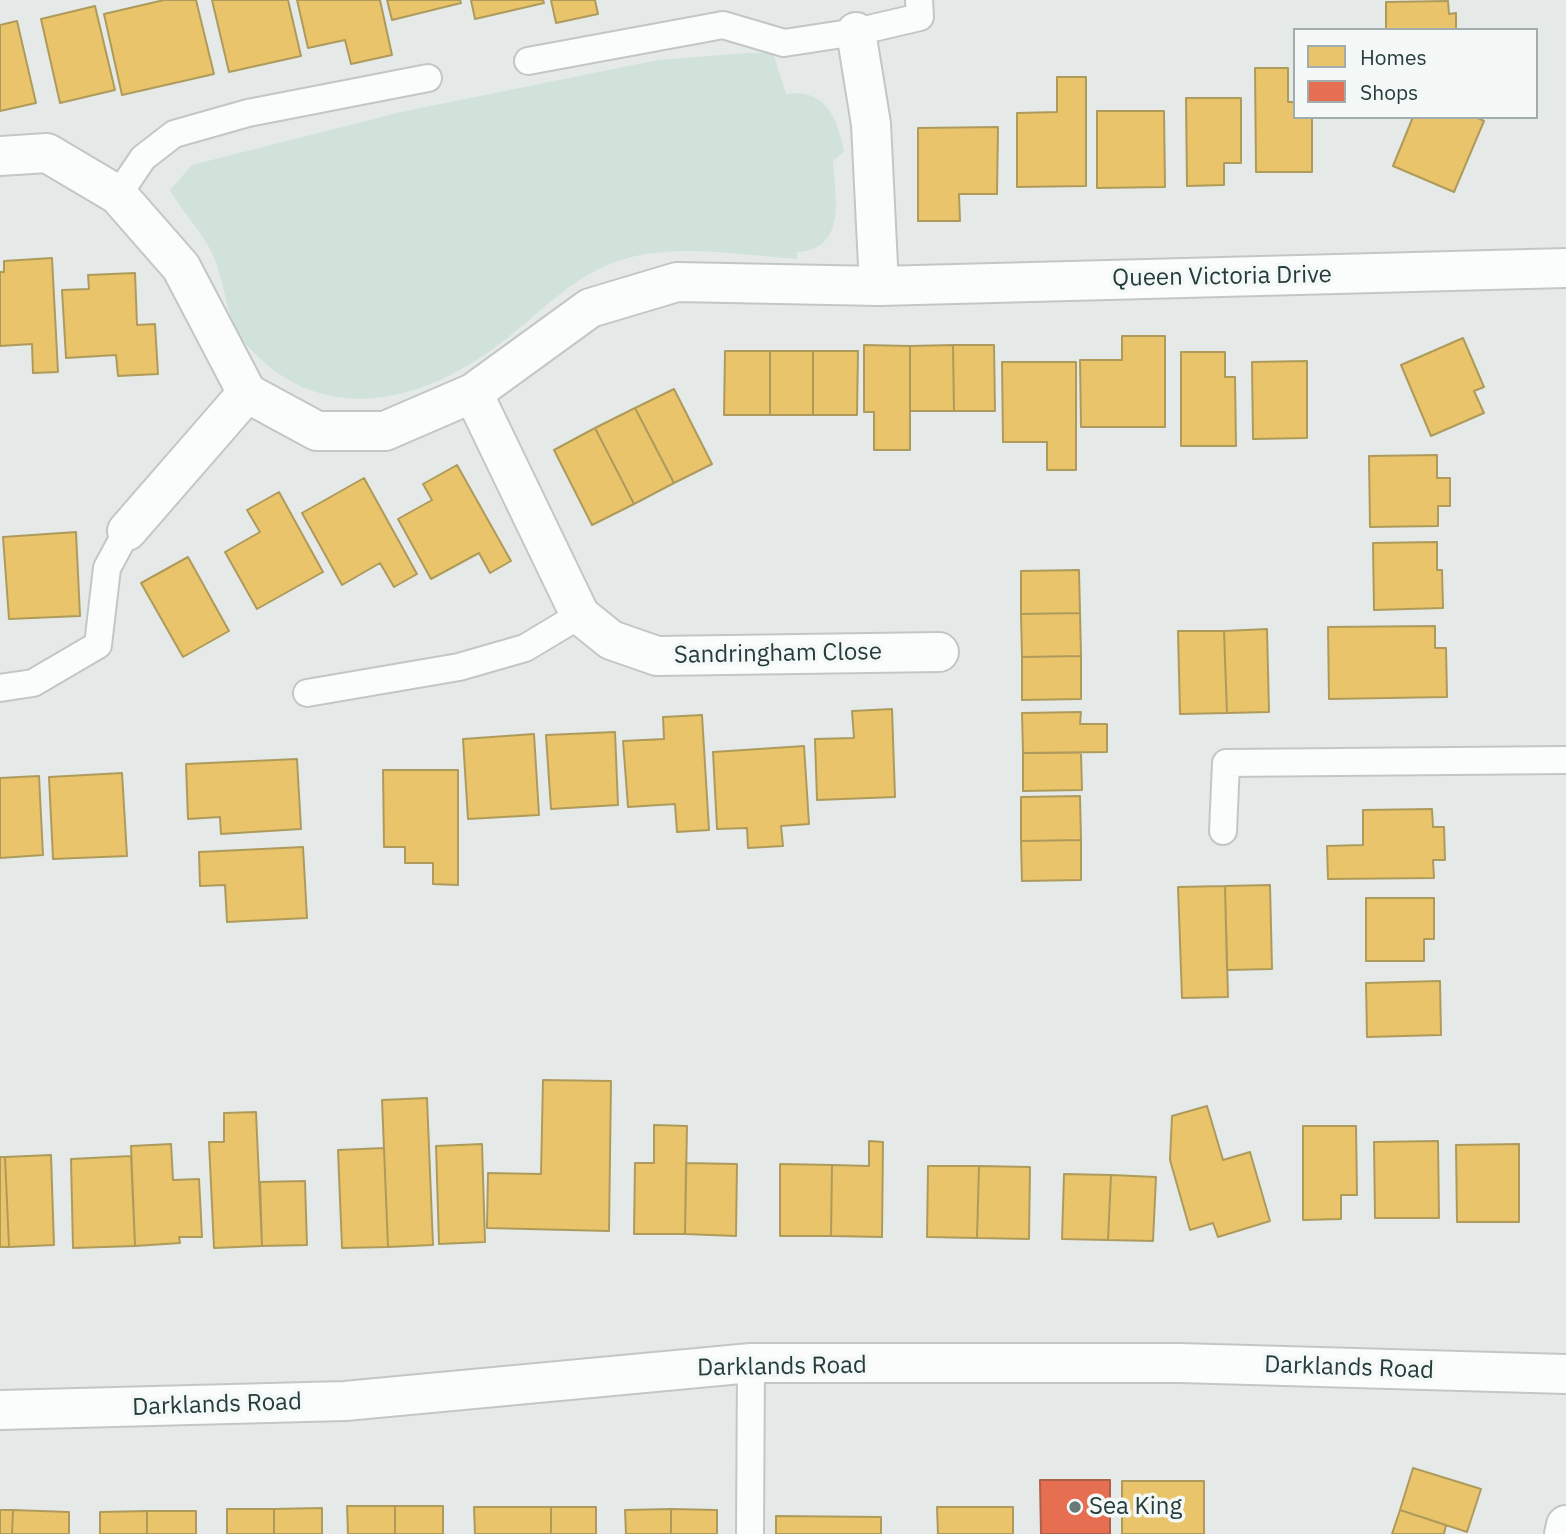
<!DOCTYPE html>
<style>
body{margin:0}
#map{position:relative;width:1566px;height:1534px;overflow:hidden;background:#e5eae9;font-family:"IBM Plex Sans",sans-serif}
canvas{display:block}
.legend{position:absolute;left:1293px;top:28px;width:245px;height:91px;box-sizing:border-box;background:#f4f9f7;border:2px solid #a1adac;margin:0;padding:9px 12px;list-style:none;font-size:21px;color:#243c3b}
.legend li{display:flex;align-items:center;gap:14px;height:35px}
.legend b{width:35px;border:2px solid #a1adac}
</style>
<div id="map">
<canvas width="1566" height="1534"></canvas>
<ul class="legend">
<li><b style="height:19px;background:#e9c46a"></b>Homes</li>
<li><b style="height:19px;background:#e76f51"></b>Shops</li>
</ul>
</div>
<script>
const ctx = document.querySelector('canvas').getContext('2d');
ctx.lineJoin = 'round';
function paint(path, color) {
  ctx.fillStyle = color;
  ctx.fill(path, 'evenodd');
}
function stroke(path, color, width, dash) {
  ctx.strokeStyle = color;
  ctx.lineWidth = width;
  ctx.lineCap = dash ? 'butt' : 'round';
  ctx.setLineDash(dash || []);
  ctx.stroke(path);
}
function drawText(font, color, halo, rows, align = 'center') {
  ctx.font = font + ' "IBM Plex Sans",sans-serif';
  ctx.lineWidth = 7;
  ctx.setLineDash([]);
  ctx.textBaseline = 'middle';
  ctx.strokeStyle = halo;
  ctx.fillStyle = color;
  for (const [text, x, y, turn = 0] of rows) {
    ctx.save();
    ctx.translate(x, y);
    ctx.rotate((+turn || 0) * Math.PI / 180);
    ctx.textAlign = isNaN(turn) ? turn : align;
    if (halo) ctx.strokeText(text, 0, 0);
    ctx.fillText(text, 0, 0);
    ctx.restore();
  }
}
const green = new Path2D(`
 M 747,53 L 773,53 L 786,94 C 826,88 838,119 844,152 L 833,161 C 835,196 848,249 797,252 L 797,259 C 740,255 673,242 618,261 C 571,277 539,314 501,343 C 422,404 319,429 246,344 C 223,318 227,282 211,251 C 200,229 182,212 170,190 L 192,165 L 401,112 L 658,60 Z`);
const homes = new Path2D(`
 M 164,0 L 196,0 L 214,74 L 122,95 L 104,14 Z
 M 212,0 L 288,0 L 301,56 L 229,72 Z
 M 297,0 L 380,0 L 392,55 L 351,64 L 345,40 L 308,48 Z
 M 387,0 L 460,0 L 461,3 L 392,20 Z
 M 471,0 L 543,0 L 544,3 L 475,19 Z
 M 551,0 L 595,0 L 598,14 L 556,23 Z
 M 1448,1 L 1449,14 L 1456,13 L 1456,30 L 1386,30 L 1386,2 Z
 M 95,6 L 115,90 L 60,103 L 41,19 Z
 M 17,21 L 36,103 L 0,111 L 0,25 Z
 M 1255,68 L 1288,68 L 1288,102 L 1295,102 L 1295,117 L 1312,117 L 1312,172 L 1256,172 Z
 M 1057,77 L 1086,77 L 1086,186 L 1017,187 L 1017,113 L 1057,112 Z
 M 1186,98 L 1241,98 L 1241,163 L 1224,163 L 1224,185 L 1187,186 Z
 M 1097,111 L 1164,111 L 1165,187 L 1097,188 Z
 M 1413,117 L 1476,117 L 1484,121 L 1454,192 L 1393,166 Z
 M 998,127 L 997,194 L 959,194 L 960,221 L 918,221 L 918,128 Z
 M 52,258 L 58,372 L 33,373 L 32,344 L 0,346 L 0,272 L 4,272 L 4,261 Z
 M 135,273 L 137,325 L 155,324 L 158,374 L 118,376 L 116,355 L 66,358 L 62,290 L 89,289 L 88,275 Z
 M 1122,336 L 1165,336 L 1165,427 L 1081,427 L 1080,360 L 1122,360 Z
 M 1463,338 L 1484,387 L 1474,391 L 1484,413 L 1431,436 L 1401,365 Z
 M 864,345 L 910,346 L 910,450 L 874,450 L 874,412 L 864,412 Z
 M 953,345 L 954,411 L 910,411 L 910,346 Z
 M 953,345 L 994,345 L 995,411 L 954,411 Z
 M 725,351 L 770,351 L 770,415 L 724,415 Z
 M 770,351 L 813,351 L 813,415 L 770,415 Z
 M 813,351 L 858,351 L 857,415 L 813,415 Z
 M 1181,352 L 1225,352 L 1225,377 L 1235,377 L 1236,446 L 1181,446 Z
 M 1307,361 L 1307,438 L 1253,439 L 1252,362 Z
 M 1002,362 L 1076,362 L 1076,470 L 1047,470 L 1047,442 L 1003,442 Z
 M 674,389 L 712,464 L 674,483 L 635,408 Z
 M 635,408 L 674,483 L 634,504 L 595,428 Z
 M 595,428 L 634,504 L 592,525 L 554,450 Z
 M 1437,455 L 1437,478 L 1450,478 L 1450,506 L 1438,506 L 1438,526 L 1370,527 L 1369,456 Z
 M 457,465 L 511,561 L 490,573 L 479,553 L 431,579 L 398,519 L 432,500 L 423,484 Z
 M 364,478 L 417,574 L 394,587 L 380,563 L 342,585 L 302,513 Z
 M 279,492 L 323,572 L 257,609 L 225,552 L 260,532 L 247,510 Z
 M 76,532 L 80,616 L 9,619 L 3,537 Z
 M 1437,542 L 1437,570 L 1442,570 L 1443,608 L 1374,610 L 1373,543 Z
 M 188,557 L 229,631 L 183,657 L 141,583 Z
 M 1079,570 L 1080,613 L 1021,614 L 1021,571 Z
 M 1080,613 L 1081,656 L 1022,657 L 1021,614 Z
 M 1435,626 L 1435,648 L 1446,648 L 1447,697 L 1329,699 L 1328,627 Z
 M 1267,629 L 1269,712 L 1227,713 L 1224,631 Z
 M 1178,631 L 1224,631 L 1227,713 L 1180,714 Z
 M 1081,656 L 1081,699 L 1022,700 L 1022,657 Z
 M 892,709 L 895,797 L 817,800 L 815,739 L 854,738 L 852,711 Z
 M 1081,712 L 1080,724 L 1107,724 L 1107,752 L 1023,753 L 1022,713 Z
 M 702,715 L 709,830 L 677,832 L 675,804 L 628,807 L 623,741 L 664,739 L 663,717 Z
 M 615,732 L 618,805 L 551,809 L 546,735 Z
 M 534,734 L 539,815 L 468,819 L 463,739 Z
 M 804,746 L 809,824 L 781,826 L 783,846 L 748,848 L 747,828 L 717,829 L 713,752 Z
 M 1023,753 L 1081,753 L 1082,790 L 1023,791 Z
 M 297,759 L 301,829 L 221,834 L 220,817 L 188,819 L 186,764 Z
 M 383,770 L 458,770 L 458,885 L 433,884 L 433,863 L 405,863 L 405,847 L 384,847 Z
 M 122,773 L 127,856 L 53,859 L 49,777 Z
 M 39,776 L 43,855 L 0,858 L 0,778 Z
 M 1080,796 L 1081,840 L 1021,841 L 1021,797 Z
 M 1432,809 L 1433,827 L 1444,827 L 1445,860 L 1433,860 L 1434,878 L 1328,879 L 1327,846 L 1363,845 L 1363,810 Z
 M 1081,840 L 1081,880 L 1022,881 L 1021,841 Z
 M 303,847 L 307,918 L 227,922 L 225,885 L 200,886 L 199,852 Z
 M 1270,885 L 1272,969 L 1227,970 L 1225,886 Z
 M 1225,886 L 1228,997 L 1182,998 L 1178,887 Z
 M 1366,898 L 1434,898 L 1434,939 L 1424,939 L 1424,961 L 1366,961 Z
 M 1440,981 L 1441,1035 L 1367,1037 L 1366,983 Z
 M 543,1080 L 611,1081 L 609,1231 L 487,1228 L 488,1173 L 541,1174 Z
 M 427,1098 L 433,1245 L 388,1247 L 382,1100 Z
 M 1207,1106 L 1223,1160 L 1250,1152 L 1270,1221 L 1218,1237 L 1213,1223 L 1190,1230 L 1170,1160 L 1172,1116 Z
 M 256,1112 L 262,1246 L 214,1248 L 209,1142 L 224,1142 L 224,1113 Z
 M 654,1125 L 687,1126 L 685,1234 L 634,1234 L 635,1163 L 654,1163 Z
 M 1303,1126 L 1356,1126 L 1357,1195 L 1341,1195 L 1341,1219 L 1303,1220 Z
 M 869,1141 L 883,1142 L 882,1237 L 831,1236 L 832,1165 L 869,1166 Z
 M 1438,1141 L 1439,1218 L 1375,1218 L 1374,1142 Z
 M 171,1144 L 173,1180 L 199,1179 L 202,1237 L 179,1237 L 180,1243 L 135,1246 L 131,1146 Z
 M 482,1144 L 485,1242 L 439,1244 L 436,1146 Z
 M 1519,1144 L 1519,1222 L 1457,1222 L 1456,1145 Z
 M 384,1148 L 388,1247 L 342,1248 L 338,1150 Z
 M 51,1155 L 54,1245 L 9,1247 L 5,1157 Z
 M 131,1156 L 135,1246 L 73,1248 L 71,1159 Z
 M 0,1157 L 5,1157 L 9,1247 L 0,1247 Z
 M 686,1163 L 737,1164 L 736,1236 L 685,1234 Z
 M 780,1164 L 832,1165 L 831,1236 L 780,1236 Z
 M 928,1166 L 979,1166 L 977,1238 L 927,1237 Z
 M 979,1166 L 1030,1167 L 1029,1239 L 977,1238 Z
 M 1064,1174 L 1111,1175 L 1108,1240 L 1062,1239 Z
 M 1111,1175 L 1156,1177 L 1153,1241 L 1108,1240 Z
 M 305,1181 L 307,1245 L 262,1246 L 260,1182 Z
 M 1413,1468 L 1481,1489 L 1467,1532 L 1400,1510 Z
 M 1122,1481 L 1204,1481 L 1204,1534 L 1122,1534 Z
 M 347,1506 L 395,1506 L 395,1534 L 348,1534 Z
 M 395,1506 L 443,1506 L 443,1534 L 395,1534 Z
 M 474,1507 L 551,1507 L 551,1534 L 475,1534 Z
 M 551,1507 L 596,1507 L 596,1534 L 551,1534 Z
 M 937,1507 L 1013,1507 L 1013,1534 L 938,1534 Z
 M 322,1508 L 322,1534 L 274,1534 L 274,1509 Z
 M 227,1509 L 274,1509 L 274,1534 L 227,1534 Z
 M 671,1509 L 717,1510 L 717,1534 L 671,1534 Z
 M 671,1509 L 671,1534 L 626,1534 L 625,1510 Z
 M 0,1510 L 13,1510 L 12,1534 L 0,1534 Z
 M 13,1510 L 69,1512 L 69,1534 L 12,1534 Z
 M 1400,1510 L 1446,1525 L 1444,1534 L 1392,1534 Z
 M 147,1511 L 196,1511 L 196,1534 L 147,1534 Z
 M 147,1511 L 147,1534 L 100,1534 L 100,1512 Z
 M 776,1516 L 881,1517 L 881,1534 L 776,1534 Z`);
const shops = new Path2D(`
 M 1040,1480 L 1110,1480 L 1110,1534 L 1041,1534 Z`);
const service = new Path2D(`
 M 528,61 L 723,25 L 784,43 L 856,32 L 920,17 L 919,0
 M 118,195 L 143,158 L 174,134 L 248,113 L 428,78
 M 0,688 L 33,683 L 98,645 L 107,568 L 127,531
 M 307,693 L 459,667 L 525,648 L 580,615
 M 1223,831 L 1226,763 L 1566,760
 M 750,1534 L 751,1363`);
const minor = new Path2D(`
 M 856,32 L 871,124 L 879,286
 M 0,156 L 47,153 L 118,195 L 181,267 L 247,393 L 317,431 L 385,431 L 473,393 L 590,308 L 677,282 L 879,286 L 1566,268
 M 473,393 L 580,615 L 611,640 L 657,656 L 939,652
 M 127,531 L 247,393
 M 1564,1534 L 1566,1525`);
const tertiary = new Path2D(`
 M 0,1410 L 345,1401 L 751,1363 L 1179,1363 L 1566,1374`);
const markers = [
 [1075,1507,7,"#687978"]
];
const streetNames = [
 ["Queen Victoria Drive",1222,277,-1],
 ["Sandringham Close",778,654,-1],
 ["Darklands Road",782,1367,-1],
 ["Darklands Road",1349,1368,2],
 ["Darklands Road",217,1405,-2]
];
const poiNames = [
 ["Sea King",1089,1507]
];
paint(green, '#d0e2da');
paint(homes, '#e9c46a');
stroke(homes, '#ae9b5c', 2);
paint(shops, '#e76f51');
stroke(shops, '#ac604a', 2);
stroke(service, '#c2c7c6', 30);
stroke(minor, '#c2c7c6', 42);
stroke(tertiary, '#c2c7c6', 42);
stroke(service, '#fbfcfc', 26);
stroke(minor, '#fbfcfc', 38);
stroke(tertiary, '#fbfcfc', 38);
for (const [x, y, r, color] of markers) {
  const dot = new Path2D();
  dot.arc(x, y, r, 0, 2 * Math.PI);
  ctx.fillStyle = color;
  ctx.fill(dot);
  stroke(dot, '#f4f9f7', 2.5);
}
drawText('24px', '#243c3b', '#f4f9f7', streetNames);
drawText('24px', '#243c3b', '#f4f9f7', poiNames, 'left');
</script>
